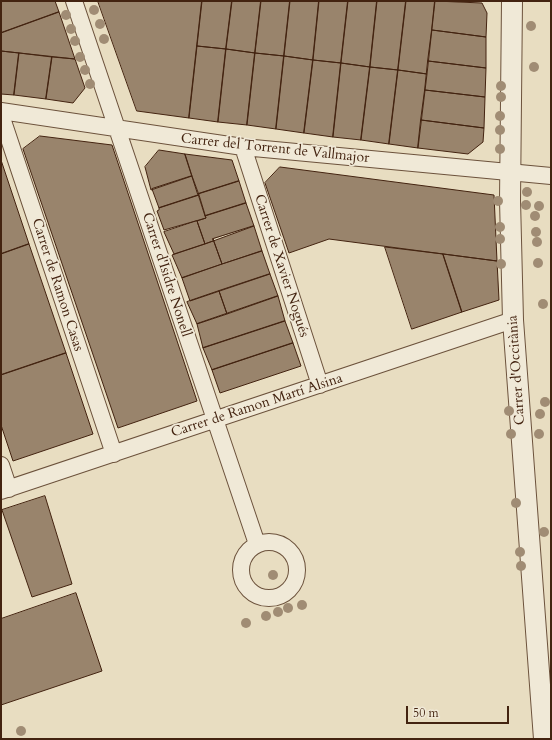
<!DOCTYPE html>
<meta charset="utf-8">
<style>
body{margin:0}
#map{position:relative;width:552px;height:740px;overflow:hidden;background:#e8ddc1;font-family:Cardo,serif}
canvas{display:block}
.frame{position:absolute;inset:0;border:2px solid #432310;pointer-events:none}
.scale{position:absolute;left:406px;top:706px;width:103px;height:18px;box-sizing:border-box;border:2px solid #432310;border-top:0;padding-left:5px;font-size:12px;line-height:14px;white-space:nowrap;color:#432310;-webkit-text-stroke:3px #f0e9d7;paint-order:stroke}
</style>
<div id="map">
<canvas width="552" height="740"></canvas>
<div class="frame"></div>
<div class="scale">50 m</div>
</div>
<script>
const ctx = document.querySelector('canvas').getContext('2d');
ctx.lineJoin = 'round';
function fill(path, color) {
  ctx.fillStyle = color;
  ctx.fill(path, 'evenodd');
}
function stroke(path, color, width, dash) {
  ctx.strokeStyle = color;
  ctx.lineWidth = width;
  ctx.lineCap = dash ? 'butt' : 'round';
  ctx.setLineDash(dash || []);
  ctx.stroke(path);
}
function write(font, color, halo, rows, align = 'center') {
  ctx.font = font + ' Cardo,serif';
  ctx.lineWidth = 3.5;
  ctx.setLineDash([]);
  ctx.textBaseline = 'middle';
  ctx.strokeStyle = halo;
  ctx.fillStyle = color;
  for (const [text, x, y, turn = 0] of rows) {
    ctx.save();
    ctx.translate(x, y);
    ctx.rotate((+turn || 0) * Math.PI / 180);
    ctx.textAlign = isNaN(turn) ? turn : align;
    if (halo) ctx.strokeText(text, 0, 0);
    ctx.fillText(text, 0, 0);
    ctx.restore();
  }
}
const building = new Path2D(`
 M1,1H55L59,12L1,33Z
 M98,1H202L189,118L137,111Z
 M202,1H232L226,49L197,46Z
 M232,1H261L255,53L226,49Z
 M261,1H290L284,56L255,53Z
 M290,1H319L313,60L284,56Z
 M319,1H348L341,63L313,60Z
 M348,1H377L370,67L341,63Z
 M377,1H406L398,70L370,67Z
 M406,1H435L427,74L398,70Z
 M435,1L482,3L487,13L486,37L432,30Z
 M59,12L75,59L1,51V33Z
 M432,30L486,37V68L428,61Z
 M197,46L226,49L218,122L189,118Z
 M226,49L255,53L247,125L218,122Z
 M1,51L19,53L14,95L1,94Z
 M19,53L52,57L46,99L14,95Z
 M255,53L284,56L276,129L247,125Z
 M284,56L313,60L304,133L276,129Z
 M52,57L75,59L85,88L73,103L46,99Z
 M313,60L341,63L333,137L304,133Z
 M428,61L486,68L485,97L425,90Z
 M341,63L370,67L361,140L333,137Z
 M370,67L398,70L389,144L361,140Z
 M398,70L427,74L418,148L389,144Z
 M425,90L485,97L484,128L421,120Z
 M421,120L484,128L483,142L468,154L418,148Z
 M40,136L112,145L197,401L118,428L23,149Z
 M159,150L185,154L192,176L151,190L145,167Z
 M185,154L232,160L239,181L198,194Z
 M1,160L29,244L1,254Z
 M280,167L494,195L497,261L329,239L289,253L265,183Z
 M192,176L199,195L159,208L152,189Z
 M239,181L246,203L205,216L198,194Z
 M199,195L206,218L164,230L157,211L159,210V208Z
 M246,203L254,226L205,244L197,221L206,218L205,216Z
 M197,221L205,244L174,254L164,232Z
 M254,226L262,251L222,264L213,239Z
 M213,239L222,264L182,278L172,255L213,241Z
 M29,244L66,353L1,375V254Z
 M385,247L443,254L462,312L412,329Z
 M262,251L270,274L190,301L182,278Z
 M443,254L497,261L499,300L462,312Z
 M270,274L278,296L227,314L219,291Z
 M219,291L227,314L197,324L187,302Z
 M278,296L285,321L203,348L197,324Z
 M285,321L293,343L212,370L203,348Z
 M293,343L301,366L220,393L212,370Z
 M66,353L93,434L13,461L1,425V375Z
 M45,496L72,584L32,597L2,510Z
 M76,593L102,671L1,705V619Z`);
fill(building, '#99846c');
stroke(building, '#432310', 1);
const minor = new Path2D(`
 M74,1L257,544
 M1,111L243,147L551,176
 M1,115L114,454
 M243,147L320,385
 M1,465L9,489
 M1,491L513,320
 M241 570a28 28 0 1 1 56 0a28 28 0 1 1-56 0Z`);
const tertiary = new Path2D(`
 M512,1L510,200L513,320L544,739`);
stroke(minor, '#6c523c', 18);
stroke(tertiary, '#6c523c', 22);
stroke(minor, '#f0e9d7', 16);
stroke(tertiary, '#f0e9d7', 20);
ctx.fillStyle = '#a08c74';
for (const [x, y] of [
 [94,10],
 [66,15],
 [100,24],
 [531,26],
 [71,29],
 [104,39],
 [75,41],
 [80,57],
 [534,67],
 [85,70],
 [90,84],
 [501,86],
 [501,97],
 [500,116],
 [500,130],
 [500,149],
 [527,192],
 [498,201],
 [526,205],
 [539,206],
 [535,216],
 [500,227],
 [536,232],
 [500,239],
 [537,242],
 [538,263],
 [501,264],
 [543,304],
 [545,402],
 [509,411],
 [540,414],
 [511,434],
 [539,434],
 [516,503],
 [544,532],
 [520,552],
 [521,566],
 [273,575],
 [302,605],
 [288,608],
 [278,612],
 [266,616],
 [246,623],
 [21,731]
]) {
  ctx.beginPath();
  ctx.arc(x, y, 5, 0, 2 * Math.PI);
  ctx.fill();
}
write('14px', '#432310', '#f0e9d7', [
 ["Carrer del Torrent de Vallmajor",275,149,6],
 ["Carrer de Xavier Nogués",281,266,72],
 ["Carrer d'Isidre Nonell",166,275,72],
 ["Carrer de Ramon Casas",57,285,72],
 ["Carrer d'Occitània",517,370,-94],
 ["Carrer de Ramon Martí Alsina",257,406,-18]
]);
</script>
